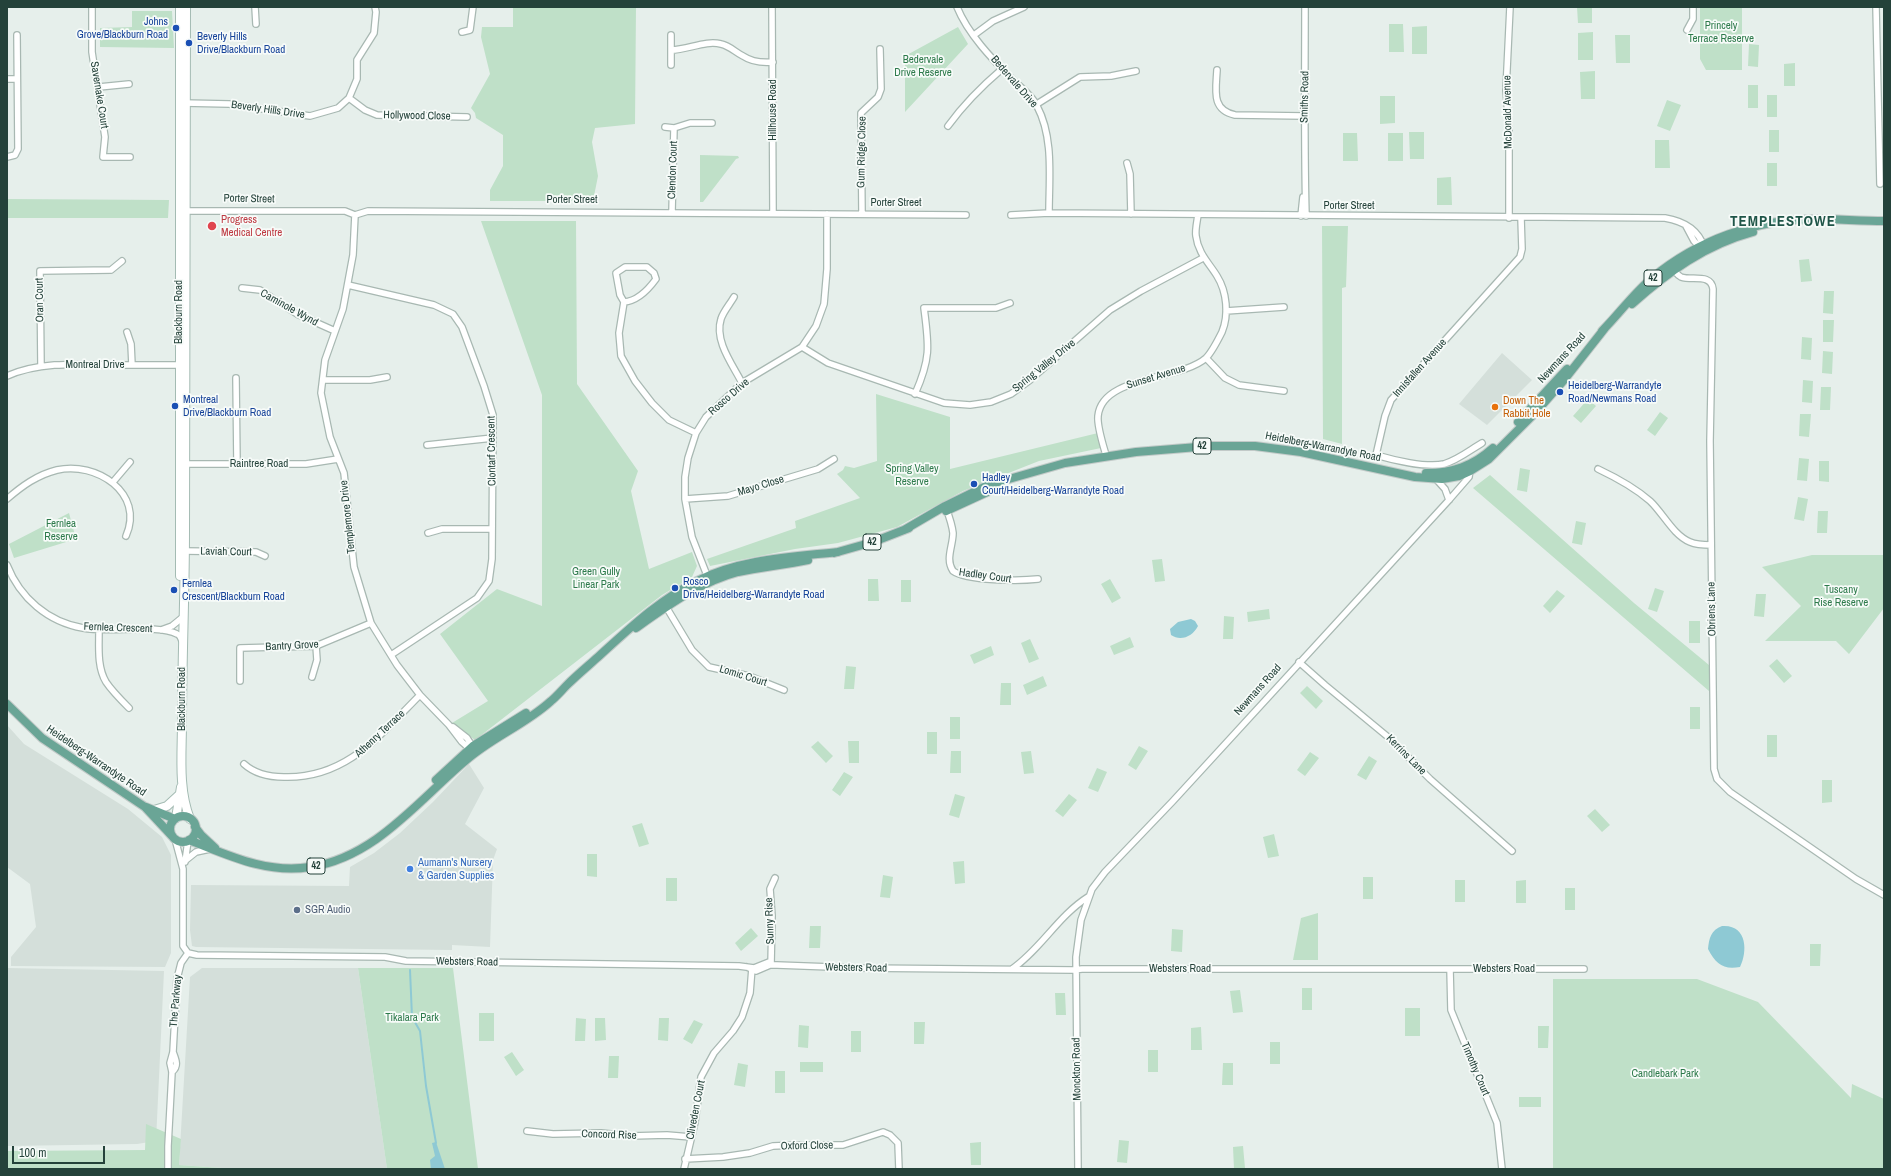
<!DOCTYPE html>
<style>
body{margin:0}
#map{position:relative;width:1891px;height:1176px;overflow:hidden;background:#e6efeb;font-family:"Archivo Narrow",sans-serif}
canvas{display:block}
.frame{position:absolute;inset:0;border:8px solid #24423a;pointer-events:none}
.scale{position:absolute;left:12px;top:1146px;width:93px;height:18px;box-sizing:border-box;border:2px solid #24423a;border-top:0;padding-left:5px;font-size:12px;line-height:14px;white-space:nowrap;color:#24423a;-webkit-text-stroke:3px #f7fbf9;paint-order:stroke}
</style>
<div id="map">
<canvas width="1891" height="1176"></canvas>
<div class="frame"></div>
<div class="scale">100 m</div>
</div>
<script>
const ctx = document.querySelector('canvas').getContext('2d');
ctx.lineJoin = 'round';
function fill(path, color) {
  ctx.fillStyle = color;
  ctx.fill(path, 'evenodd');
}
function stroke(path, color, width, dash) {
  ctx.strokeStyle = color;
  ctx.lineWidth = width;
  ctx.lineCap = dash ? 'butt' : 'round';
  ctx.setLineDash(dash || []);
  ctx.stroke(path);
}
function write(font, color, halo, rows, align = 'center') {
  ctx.font = font + ' "Archivo Narrow",sans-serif';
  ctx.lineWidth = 3.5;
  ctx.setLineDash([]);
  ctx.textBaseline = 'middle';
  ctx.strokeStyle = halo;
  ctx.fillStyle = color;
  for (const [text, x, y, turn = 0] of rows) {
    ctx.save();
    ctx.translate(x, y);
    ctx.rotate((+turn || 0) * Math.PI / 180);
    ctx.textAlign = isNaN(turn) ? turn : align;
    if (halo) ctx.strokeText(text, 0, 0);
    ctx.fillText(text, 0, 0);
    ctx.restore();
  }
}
fill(new Path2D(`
 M1502,353L1532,380L1487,425L1459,404Z
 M7,725L24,744L128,809L162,837L171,855V953L165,967L11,966V957L36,927L30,884L7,867Z
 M469,764L484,788L465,824L497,849L493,860L490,947L452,945V950L196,947L192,946L190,930L191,885L349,886L350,867L374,853L400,833L433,802Z
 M7,968L164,971L156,1141L137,1144L8,1146Z
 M202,968H358L387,1169H236L179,1165L190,977Z`), '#d4dfda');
fill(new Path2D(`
 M513,7H636L635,124L595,128L592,142L598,176L593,201H490V190L503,166V135L476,118L475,113L471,108L490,74L481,37L482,27H513Z
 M1577,7H1592V23H1578Z
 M1700,7H1742V70H1706L1700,59Z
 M132,11H172L174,48L100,47V28L132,27Z
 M1389,24H1403L1404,52H1389Z
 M1427,26V54H1412V27Z
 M958,27L968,44L905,112V56Z
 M1593,32V60H1578V33Z
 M1615,35H1630V63H1616Z
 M1749,44L1759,45L1758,67L1748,66Z
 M1795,63V86H1784V64Z
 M1595,71V99H1581L1580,72Z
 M1748,85H1758V108H1748Z
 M1767,95H1777V117H1767Z
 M1380,96H1395V123L1380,124Z
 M1667,100L1681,105L1670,131L1657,126Z
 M1769,130H1779V152H1769Z
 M1409,132H1424V159H1410Z
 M1343,133H1357L1358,161H1343Z
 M1388,133H1403V161H1388Z
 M1655,140H1669L1670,168H1655Z
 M700,155L738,156L739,158L736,159L703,202H700Z
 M1767,163H1777V186H1767Z
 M1451,177L1452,205H1437V178Z
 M7,199L169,200L168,218H7Z
 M481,221H576L577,384L638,471L631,491L649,569L692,552L697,566L692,577L662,595L475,740L452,723L488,701L440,634L497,589L542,606V395Z
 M1322,226H1348L1346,287L1342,288V444L1323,439Z
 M1809,259L1812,281L1801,282L1799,260Z
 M1824,291H1834L1833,314L1823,313Z
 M1823,320H1834L1833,342H1823Z
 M1802,337L1812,338L1811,360L1801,359Z
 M1823,351L1833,352L1832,374L1822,373Z
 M1803,380L1813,381L1812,403L1802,402Z
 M1821,387H1831L1830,410H1820Z
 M876,394L950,417V469L1098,433L1101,448L1039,461L963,491L897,527L838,543L795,549L710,566L707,559L796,528L795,521L860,498L837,474L843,470L845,466L854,468L877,461Z
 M1588,399L1596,406L1581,423L1573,416Z
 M1660,412L1668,418L1655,436L1647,430Z
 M1800,414H1811L1809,437L1799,436Z
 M1799,458L1809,459L1807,481L1797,480Z
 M1819,461H1829V482L1819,481Z
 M1520,468L1530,470L1527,492L1517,490Z
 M1490,475L1634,603L1709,665V691L1473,488Z
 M1798,497L1808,499L1804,521L1794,519Z
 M1818,511H1828L1827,533H1817Z
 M69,513L76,539L14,558L9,544Z
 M1576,521L1586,523L1582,545L1572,543Z
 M1812,555H1883L1884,608L1849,654L1836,641H1765L1801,606L1762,567Z
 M1162,559L1165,581L1155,582L1152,560Z
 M868,579H878L879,601H868Z
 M1110,579L1121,598L1112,603L1101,584Z
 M901,580H911V602H901Z
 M1655,588L1664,591L1657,612L1648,609Z
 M1557,590L1565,596L1550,613L1543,606Z
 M1756,594H1766L1764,617L1754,616Z
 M1269,609L1270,619L1248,622L1247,612Z
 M1224,616L1234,617L1233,639H1223Z
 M1689,621H1700V643H1689Z
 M1130,637L1134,647L1114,655L1110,646Z
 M1030,639L1039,659L1029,663L1021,643Z
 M991,646L994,655L974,664L970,655Z
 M1777,659L1792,676L1784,683L1769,666Z
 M846,666L856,667L854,689H844Z
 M1043,676L1047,686L1027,695L1023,685Z
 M1001,683H1011V705H1000Z
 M1307,686L1323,701L1316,709L1300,693Z
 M1690,707H1700V729H1690Z
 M950,717H960V739H950Z
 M927,732H937V754H927Z
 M1767,735H1777V757H1767Z
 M818,741L833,756L826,763L811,747Z
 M848,741H859V763H849Z
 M1139,746L1148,751L1136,770L1128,765Z
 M951,751H961V773H950Z
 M1031,751L1034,773L1024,774L1021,752Z
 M1310,752L1319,758L1305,776L1297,770Z
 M1369,756L1377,761L1366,780L1357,775Z
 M1097,768L1107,772L1098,792L1088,788Z
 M844,772L853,777L840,796L832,790Z
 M1822,780H1832V802L1822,803Z
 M955,794L965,797L959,818L949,815Z
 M1069,794L1077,800L1063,817L1055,811Z
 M1595,809L1610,825L1602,832L1587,816Z
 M642,823L649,844L639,847L632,826Z
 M1274,834L1279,856L1268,858L1263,837Z
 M587,854H597V877L587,876Z
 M964,861L965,883L955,884L953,862Z
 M883,875L893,877L890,898L880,897Z
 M1363,877H1373V899H1363Z
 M666,878H677V901H666Z
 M1455,880H1465V902H1455Z
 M1526,880V903H1516V881Z
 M1565,888H1575V910H1565Z
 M1318,913V960H1293L1301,918Z
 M810,926H821L820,948H809Z
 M751,928L758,936L741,951L735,943Z
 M1172,929L1183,930L1182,952L1171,951Z
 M1810,944H1821L1820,966H1810Z
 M358,968H453L478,1169H387Z
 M1553,979H1697L1758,1002L1851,1098L1852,1084L1884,1099V1169H1553Z
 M1302,988H1312V1010H1302Z
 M1240,990L1243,1012L1233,1013L1230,991Z
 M1055,993H1065L1066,1015H1056Z
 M1405,1008H1420V1036H1405Z
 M479,1013H494V1041H479Z
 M576,1018L586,1019L585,1041H575Z
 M595,1018H605L606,1040L595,1041Z
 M659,1018H669L668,1041L658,1040Z
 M694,1020L703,1024L692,1044L683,1039Z
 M914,1022H925L924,1044H914Z
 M799,1025L809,1026L808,1048L798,1047Z
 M1538,1026H1549L1548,1048H1538Z
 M1201,1027L1202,1050H1191V1028Z
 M851,1031H861V1052H851Z
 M1270,1042H1280V1064H1270Z
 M1148,1050H1158V1072H1148Z
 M512,1052L524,1070L516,1076L504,1057Z
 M609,1056H619L618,1078H608Z
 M800,1062H823V1072H800Z
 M738,1063L748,1065L745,1087L734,1085Z
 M1223,1063H1233V1085H1222Z
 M775,1071H785V1093H775Z
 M1519,1097H1541V1107H1519Z
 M146,1124L181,1139L179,1165L236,1169H7V1151L145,1150Z
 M1119,1140L1129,1141L1127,1163L1117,1162Z
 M981,1142V1165H971L970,1143Z
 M1243,1146L1245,1168L1234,1169L1233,1147Z`), '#bfe0c8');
fill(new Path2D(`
 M1191,619L1195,621L1198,626C1193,636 1181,642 1171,635L1170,629L1178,622Z
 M1722,926C1747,924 1748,951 1740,967C1723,970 1716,964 1708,949C1709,938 1711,930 1722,926Z
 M436,1142L445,1169H431L430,1160L435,1156L432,1143Z`), '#8ec9d4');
stroke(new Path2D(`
 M410,970L412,1017L420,1031L426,1086L436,1143`), '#8ec9d4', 2);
const minor = new Path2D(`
 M92,7V52L105,137L103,157H130
 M255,7L256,24
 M772,7L773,212
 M957,7C968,34 992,59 1012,79C1020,87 1033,96 1037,106C1054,138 1049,178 1049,213
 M1305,7C1305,77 1304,147 1306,216
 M1876,7L1880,184
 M1687,30L1693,19V7
 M462,32L470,30L473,7
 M671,35V65
 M974,35L993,21L1024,7
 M671,50C688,50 705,40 721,44C730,46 735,52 743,56C752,62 762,63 773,62
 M1217,70C1216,90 1211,110 1235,115L1304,116
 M7,79H17
 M99,87L129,84
 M349,98L365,110L377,115L467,117
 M183,103L229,104L310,116L338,108L349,98L357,79V60L374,33L376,12L375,7
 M1037,104L1080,77L1111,76L1136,71
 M948,126C964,104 982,86 1002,69
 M665,127L674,128L690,123H712
 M7,157L15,155L18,149L17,35
 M1127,163L1130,174L1131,214
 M182,211H345L355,215L368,211L966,215
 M672,212L674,128
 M862,214L861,113L878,97L881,89L880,49
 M355,215L353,255L343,309L325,360L321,393L330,437L344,473L354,567L371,623L397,665L420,695L449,725L462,742L471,750
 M1011,215L1049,213L1665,218C1683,221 1698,229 1704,247
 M1301,216L1303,197
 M1509,218V129L1506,90L1510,7
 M1686,226L1694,241L1701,248
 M1672,268C1675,271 1677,275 1681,277C1692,281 1711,273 1713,289L1710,441L1714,769L1717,779L1730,792L1856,879L1884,895
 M348,285L434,305L453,314L462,327L484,386L493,415L492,559L489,581L477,598L391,655
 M242,288L260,290L297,314L335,331
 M734,297C730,304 723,312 721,319C714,341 733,365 742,383
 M624,302C638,301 648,290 656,279L654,273L647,267H625L616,273L620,295L624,302L619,333L621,356L635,381L652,403L669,420L696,433
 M1226,311L1284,307
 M127,332L131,344L132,365
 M802,347L828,363L944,403L970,405L991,402L1011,394L1030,380L1110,310L1141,291L1203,258
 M1206,358L1225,378L1239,385L1284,391
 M41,366L40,271L111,270L122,261
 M7,376C39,362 75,364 109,365C134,365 158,365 183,365
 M236,378L237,464
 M323,380H370L387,377
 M915,394C931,358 929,346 924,308H996L1010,303
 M1482,443C1470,450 1458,460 1444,464C1426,468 1393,460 1376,455L1385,416L1391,400L1520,257L1522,249L1521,218
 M427,445L493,438
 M1106,455C1103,445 1097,426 1098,416C1102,375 1180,381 1206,358C1212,352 1218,340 1222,332C1229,315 1227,292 1217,276C1209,263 1198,253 1196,236C1195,230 1197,222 1198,215
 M183,464H306L338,459
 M1598,469C1617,478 1634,487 1650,501C1663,513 1673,535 1690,542C1697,545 1705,545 1711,545
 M1436,479L1445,489L1449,500
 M113,482L130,462
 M7,499C22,486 37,475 57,470C96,461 145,493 126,536
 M685,499L728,496L818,469L834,459
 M946,508C949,516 952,524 953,533C953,546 945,559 953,571C967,581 1020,581 1038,579
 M428,533L442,529H492
 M185,551L256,552L265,556
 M7,565C20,598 48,622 83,628C108,633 158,624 177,634C180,635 181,638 182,641
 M708,578L692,537L685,499V477L688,458L696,433L706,417L742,383L802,347L816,326L824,304L827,269V214
 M665,605L692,650L709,667L749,676L784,690
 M99,630C99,647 97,667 106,682C112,691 121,700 129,708
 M161,630L172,626L183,617
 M1299,662L1325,685L1388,737L1430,779L1512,851
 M312,677L317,660L316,646
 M240,681V648L316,646L371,623
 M453,727L467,738L474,749
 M244,764C255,774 269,777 284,777C346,779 380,735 420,695
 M175,839L183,869V946L188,953
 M186,860L196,852L210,849
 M185,862L188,841
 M188,953L197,955L385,957L406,961L739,966L754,968L769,962
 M771,965L772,916L770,889L775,878
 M747,967L756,971L770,965H777L858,968L1073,970L1082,969H1584
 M1012,969C1041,949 1058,916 1088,897
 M1450,969L1451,1010L1497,1123L1502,1169
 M172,1072C179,1066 176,1060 173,1052
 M527,1131L553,1134L601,1133L631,1136L667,1135L691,1137
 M685,1159L723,1157L750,1153L773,1146L797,1145H843L883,1132L890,1135L898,1143L899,1169
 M168,1169V1146L172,1072L170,1063L173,1052L177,979L181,963L188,953
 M684,1169L695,1122L701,1077L714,1053L733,1031L742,1017L750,993L752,968
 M1078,1169L1076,957L1081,920L1092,889L1105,872L1173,801L1449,500L1469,477L1470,469`);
const secondary = new Path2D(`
 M186,7L185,530C185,594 182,658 182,722C182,753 178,789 190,819
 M180,576V7
 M154,810L167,806L179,795
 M176,818L181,787`);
const primary = new Path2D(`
 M1632,304C1668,272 1705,245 1753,232
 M1602,331C1619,314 1633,294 1652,278C1698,240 1754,220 1814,219C1837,219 1861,221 1884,221
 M1518,422L1567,369
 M1426,473C1453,473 1473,466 1493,448
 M946,511L996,488
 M904,530L945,506L988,485L1065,463L1136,452L1210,446H1255L1301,452L1415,477L1442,479L1459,476L1470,471L1489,459L1535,413L1564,380L1605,328
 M834,553L873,542L909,528
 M636,628C667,606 700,582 738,572C761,567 785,565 808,560
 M7,704L42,738L145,807L172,836
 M436,780L473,746L526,713
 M146,807L175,819
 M170 829a13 13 0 1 1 26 0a13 13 0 1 1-26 0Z
 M195,827L201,835L215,848
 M189,840C228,855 266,874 310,867C374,858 417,802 464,762C490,738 525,725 551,701C557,696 562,690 567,685C577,675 588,666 598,657C630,628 659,600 697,581C740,559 792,557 838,552`);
stroke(minor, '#a8b8b2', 8);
stroke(secondary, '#a4bbb3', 10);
stroke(primary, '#c2cac8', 10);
stroke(minor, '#fff', 5.5);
stroke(secondary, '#fff', 8);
stroke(primary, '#6aa596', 8);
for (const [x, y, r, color] of [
 [176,28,4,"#1a4fb4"],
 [189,43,4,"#1a4fb4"],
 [212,226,5,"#e0444e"],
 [1560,392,4,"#1a4fb4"],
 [175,406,4,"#1a4fb4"],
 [1495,407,4,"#e8710a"],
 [974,484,4,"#1a4fb4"],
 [675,588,4,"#1a4fb4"],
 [174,590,4,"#1a4fb4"],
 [410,869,4,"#3f7fe0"],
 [297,910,4,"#5c6f8a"]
]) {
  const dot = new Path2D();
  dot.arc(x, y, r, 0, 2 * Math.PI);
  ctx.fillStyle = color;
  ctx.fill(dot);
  stroke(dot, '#f7fbf9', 1.5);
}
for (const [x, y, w] of [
 [1653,278,18],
 [1202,446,18],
 [872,542,18],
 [316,866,18]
]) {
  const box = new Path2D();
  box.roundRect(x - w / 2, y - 8, w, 16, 3);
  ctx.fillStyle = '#f7fbf9';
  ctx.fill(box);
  stroke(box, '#24423a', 1);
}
write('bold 10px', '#24423a', null, [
 ["42",1653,278],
 ["42",1202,446],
 ["42",872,542],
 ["42",316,866]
]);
write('11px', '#164399', '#f7fbf9', [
 ["Johns",168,22,"right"],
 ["Grove/Blackburn Road",168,35,"right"],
 ["Beverly Hills",197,37],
 ["Drive/Blackburn Road",197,50],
 ["Heidelberg-Warrandyte",1568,386],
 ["Road/Newmans Road",1568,399],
 ["Montreal",183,400],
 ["Drive/Blackburn Road",183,413],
 ["Hadley",982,478],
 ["Court/Heidelberg-Warrandyte Road",982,491],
 ["Rosco",683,582],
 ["Drive/Heidelberg-Warrandyte Road",683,595],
 ["Fernlea",182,584],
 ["Crescent/Blackburn Road",182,597]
], 'left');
write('11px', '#2d7a4b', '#f7fbf9', [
 ["Princely",1721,26],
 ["Terrace Reserve",1721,39],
 ["Bedervale",923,60],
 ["Drive Reserve",923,73],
 ["Spring Valley",912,469],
 ["Reserve",912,482],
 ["Fernlea",61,524],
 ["Reserve",61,537],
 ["Green Gully",596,572],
 ["Linear Park",596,585],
 ["Tuscany",1841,590],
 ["Rise Reserve",1841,603],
 ["Tikalara Park",412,1018],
 ["Candlebark Park",1665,1074]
]);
write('11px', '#24423a', '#f7fbf9', [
 ["Bedervale Drive",1014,82,49],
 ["Savernake Court",99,95,81],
 ["Smiths Road",1305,97,-89],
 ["Beverly Hills Drive",268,110,8],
 ["Hillhouse Road",773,110,-90],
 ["McDonald Avenue",1508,112,-91],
 ["Hollywood Close",417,116,1],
 ["Gum Ridge Close",862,152,-89],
 ["Clendon Court",673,170,-88],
 ["Porter Street",249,199,1],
 ["Porter Street",572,200],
 ["Porter Street",896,203],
 ["Porter Street",1349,206],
 ["Oran Court",40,300,-91],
 ["Caminole Wynd",289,308,29],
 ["Blackburn Road",179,312,-90],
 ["Newmans Road",1562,358,-47],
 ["Montreal Drive",95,365],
 ["Spring Valley Drive",1044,366,-39],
 ["Innisfallen Avenue",1420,368,-48],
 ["Sunset Avenue",1156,377,-17],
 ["Rosco Drive",729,397,-41],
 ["Heidelberg-Warrandyte Road",1323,447,11],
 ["Clontarf Crescent",492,451,-91],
 ["Raintree Road",259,464],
 ["Mayo Close",761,486,-17],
 ["Templemore Drive",348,517,-96],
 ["Laviah Court",226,552,1],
 ["Hadley Court",985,576,8],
 ["Obriens Lane",1712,609,-91],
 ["Fernlea Crescent",118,628,2],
 ["Bantry Grove",292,646,-3],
 ["Lomic Court",743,676,17],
 ["Newmans Road",1258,690,-48],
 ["Blackburn Road",182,699,-90],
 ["Athenry Terrace",380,734,-43],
 ["Kerrins Lane",1406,755,45],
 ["Heidelberg-Warrandyte Road",96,761,34],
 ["Sunny Rise",770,921,-92],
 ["Websters Road",467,962,1],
 ["Websters Road",856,968,1],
 ["Websters Road",1180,969],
 ["Websters Road",1504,969],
 ["The Parkway",176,1001,-85],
 ["Monckton Road",1077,1069,-91],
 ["Timothy Court",1475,1069,67],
 ["Cliveden Court",696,1110,-79],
 ["Concord Rise",609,1135,2],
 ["Oxford Close",807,1146,-1]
]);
write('11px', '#be3a42', '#f7fbf9', [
 ["Progress",221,220],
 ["Medical Centre",221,233]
], 'left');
write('11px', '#c56008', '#f7fbf9', [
 ["Down The",1503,401],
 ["Rabbit Hole",1503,414]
], 'left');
write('11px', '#366cbe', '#f7fbf9', [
 ["Aumann's Nursery",418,863],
 ["& Garden Supplies",418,876]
], 'left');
write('11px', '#4e5e75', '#f7fbf9', [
 ["SGR Audio",305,910]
], 'left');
ctx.letterSpacing = '1px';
write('bold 15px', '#1f5548', '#f7fbf9', [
 ["TEMPLESTOWE",1783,222]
]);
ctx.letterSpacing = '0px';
</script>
